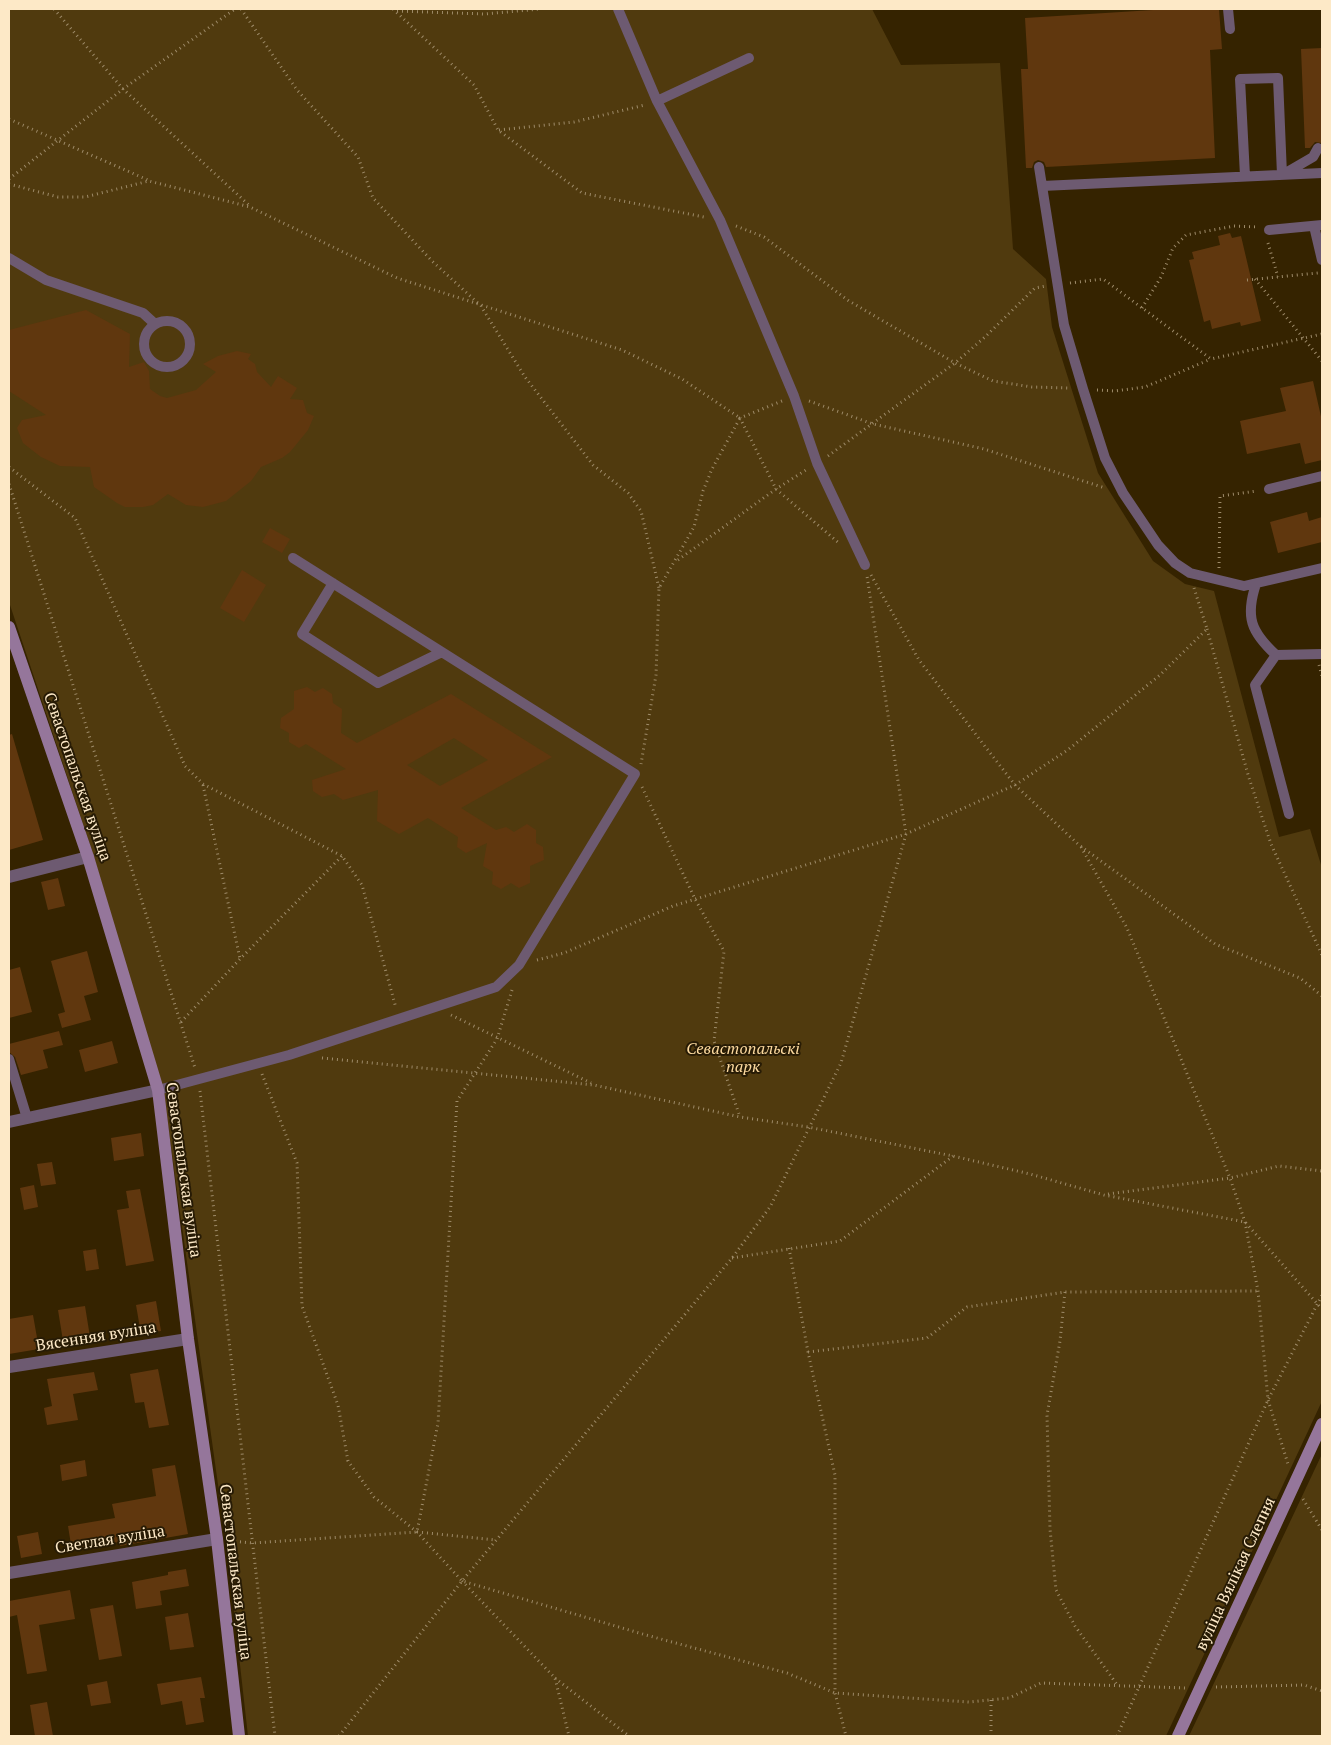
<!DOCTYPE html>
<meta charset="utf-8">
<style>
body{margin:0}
#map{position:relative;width:1331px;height:1745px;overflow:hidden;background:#352300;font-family:"PT Serif",serif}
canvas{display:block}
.frame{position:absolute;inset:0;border:10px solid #fde9c7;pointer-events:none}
</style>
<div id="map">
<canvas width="1331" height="1745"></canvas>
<div class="frame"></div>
</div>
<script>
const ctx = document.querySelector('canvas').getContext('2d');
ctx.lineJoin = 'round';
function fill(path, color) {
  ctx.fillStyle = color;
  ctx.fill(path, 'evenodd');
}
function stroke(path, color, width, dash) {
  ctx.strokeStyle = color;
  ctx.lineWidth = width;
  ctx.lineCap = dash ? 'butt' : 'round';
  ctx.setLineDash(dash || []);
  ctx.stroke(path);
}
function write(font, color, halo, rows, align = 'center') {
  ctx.font = font + ' "PT Serif",serif';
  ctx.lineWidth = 4;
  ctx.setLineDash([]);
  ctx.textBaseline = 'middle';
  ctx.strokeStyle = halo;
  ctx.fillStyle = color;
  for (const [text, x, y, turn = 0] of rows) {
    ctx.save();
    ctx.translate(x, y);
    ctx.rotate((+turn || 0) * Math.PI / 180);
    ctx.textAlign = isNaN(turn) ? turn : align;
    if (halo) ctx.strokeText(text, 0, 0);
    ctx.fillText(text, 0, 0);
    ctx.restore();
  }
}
fill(new Path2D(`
 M9,9H872L901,65L1000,63L1013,249L1046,279L1052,327L1098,473L1153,561L1185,584L1214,591L1279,837L1310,829L1322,868V1401L1166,1736H248L227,1549L163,1090L93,854L9,602Z
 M1322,1454V1736H1189Z`), '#503a0e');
fill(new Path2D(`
 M1169,9H1219L1222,49L1210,50L1215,158L1046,167L1044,162L1038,160L1034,162L1032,168H1026L1021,69H1028L1025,18Z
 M1322,48V143L1315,142L1310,148H1305L1301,49Z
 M1230,233L1232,238L1241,236L1261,321L1241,326L1240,322L1212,329L1210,320L1204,322L1189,260L1194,259L1192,252L1220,245L1218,236Z
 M86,310L130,334L129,367L144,362L149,371L150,389L160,396L167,398L196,390L216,372L203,364L218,356L237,351L251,354L248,359L255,364L257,372L271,387L278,376L297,388L290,399L303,400L307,413L314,416L308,430L290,452L282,458L261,467L251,481L226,501L203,507L186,505L168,494L153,505L143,507H125L117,503L94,487L90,467L60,466L41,457L23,443L17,428L22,420L46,415L9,391V330Z
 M1313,381L1322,421V460L1305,464L1300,443L1247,454L1240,421L1286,411L1280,388Z
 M1307,512L1309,521L1322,517V542L1278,553L1270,522Z
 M270,528L290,539L282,553L262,542Z
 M242,570L266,585L244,622L220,608Z
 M307,687L315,692L323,688L332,694L333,703L342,709L341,733L357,743L451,694L552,757L461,808L496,830L506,827L514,832L527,824L536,830V843L543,847L544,860L530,866V883L519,888L511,883L501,889L492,884L493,872L483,866L487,843L466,853L457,847L458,837L428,818L399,834L377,821L378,790L343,800L334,794L322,797L313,791L312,780L346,769L306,744L299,748L289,742V733L280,728L281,718L294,709V691ZM454,738L488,760L440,786L407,765Z
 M12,734L43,840L9,850V735Z
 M58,878L65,906L48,910L41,882Z
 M87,951L98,992L84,996L91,1020L62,1028L58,1014L65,1012L51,961Z
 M20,967L32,1012L9,1018V970Z
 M59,1031L63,1045L43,1050L48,1068L21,1075L15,1057L9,1052V1044Z
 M112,1041L118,1063L85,1072L79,1050Z
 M141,1133L144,1156L114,1161L111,1138Z
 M52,1162L56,1184L41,1186L37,1164Z
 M34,1185L38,1207L24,1210L20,1188Z
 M140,1189L154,1261L126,1266L117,1210L129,1208L126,1191Z
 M96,1249L99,1269L86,1271L83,1251Z
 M156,1301L161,1331L141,1334L136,1305Z
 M85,1306L91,1343L64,1347L58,1310Z
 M33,1315L39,1349L9,1354V1319Z
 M158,1369L169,1425L149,1428L144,1402L135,1403L130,1374Z
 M94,1372L98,1390L73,1394L78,1420L47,1425L44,1408L52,1406L47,1379Z
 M85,1460L87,1476L62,1481L60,1465Z
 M175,1465L188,1534L120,1546L119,1542L72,1551L68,1526L115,1518L112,1504L156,1496L152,1469Z
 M38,1532L42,1554L21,1558L17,1536Z
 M186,1569L189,1586L160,1591L162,1605L136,1609L132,1582L168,1575V1572Z
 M70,1590L75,1619L39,1625L47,1671L27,1674L17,1615L9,1617V1601Z
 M113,1605L122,1656L99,1660L90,1609Z
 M188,1613L194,1647L170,1650L165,1617Z
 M201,1677L205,1698H200L204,1722L186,1725L182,1701L161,1705L157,1684Z
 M107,1681L111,1703L91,1706L87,1685Z
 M47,1702L53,1736H35L30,1705Z`), '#60370e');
stroke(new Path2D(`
 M54,9L123,89L250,206
 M241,9L297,90L358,157L373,198L432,261L481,306L525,377L593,465L628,493L641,511L659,588
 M393,9L474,85L498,130L582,193L704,217
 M397,11L484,14L541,9
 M9,119L148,180
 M499,130L574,122L645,105
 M9,179L123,89L235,9
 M9,184L58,197H85L149,181L250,207L397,278L622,350L682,379L740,418L712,469L703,491L694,527L659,588L656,675L641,764
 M736,226L764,237L849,301L955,363L993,381L1032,387L1070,388
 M1268,243L1278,277
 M1255,279L1322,361
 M1247,280L1318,273
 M1070,283L1103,279L1211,359L1322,334
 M1142,308L1161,277L1173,248L1186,235L1234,226L1258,227
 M1097,390L1115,391L1145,387L1211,359
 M782,401L740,418L776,489L840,544
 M809,401L873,424L984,449L1105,488
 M828,456L955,363L985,337L1035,288L1046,286
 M9,467L75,518L185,766L203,784L342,856L362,885L396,1008
 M9,484L195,1068
 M678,560L776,489L806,470
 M1219,568L1220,496L1257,491
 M871,575L919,660L984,745L1015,785L1079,845L1215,944L1300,978L1322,996
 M1207,629L1249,778L1271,844L1322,955
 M1319,665L1322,676
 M203,785L240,959
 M642,787L695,899L724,951L714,1041L740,1117
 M1081,847L1127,928L1230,1178L1245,1222L1258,1291L1268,1400L1288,1464
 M537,960L564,953L673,906L906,834L1015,785L1069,749L1160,675L1207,629L1194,588
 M451,1015L591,1083
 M181,1022L240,959L342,856
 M322,1058L594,1085L740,1117L808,1127L953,1156L1030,1174L1104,1195L1245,1222L1322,1309
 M262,1074L297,1163L302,1306L338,1405L348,1461L374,1497L417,1532L462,1581L646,1635L787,1673L835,1693L969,1702L1009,1698L1041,1683L1185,1688
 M200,1091L275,1736
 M1108,1194L1230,1178L1279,1166L1322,1171
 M789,1248L808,1352L835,1475V1693L846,1736
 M732,1258L840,1241L953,1156
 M1065,1292L1060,1341L1047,1415L1050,1529L1056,1590L1075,1626L1118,1686
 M808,1352L927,1338L967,1307L1065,1292L1258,1291
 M1303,1499L1322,1530
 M417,1532L496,1540
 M230,1541L253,1543L417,1532L438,1423L457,1101L497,1039L512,990
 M462,1581L555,1678L569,1736
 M555,1678L629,1736
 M1216,1687L1304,1685L1322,1691
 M991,1700V1736
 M339,1736L462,1581L732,1258L770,1207L841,1063L906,834L867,576
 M1117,1736L1268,1400L1322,1295`), '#9e8b69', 3, [1, 4]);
stroke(new Path2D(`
 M618,9L657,101L720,220L794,396L817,463L865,565
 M1228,9L1230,29
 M657,101L749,58
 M1039,167L1064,325L1083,389L1105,458L1123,493L1158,545L1175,563L1190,573L1244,586L1322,568
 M1245,176L1240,79L1278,78L1282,175L1313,157L1318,148
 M1042,186L1322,173
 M1314,226L1322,260
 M1269,230L1322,225
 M9,258L46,280L143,313L155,324
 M144 344a23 23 0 1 1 46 0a23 23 0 1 1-46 0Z
 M1269,489L1322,476
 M333,583L302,634L378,683L442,652
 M1256,584C1245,617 1251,632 1276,655L1322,654
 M1276,655L1255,685L1289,814
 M9,1059L27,1118
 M158,1090L289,1055L496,987L519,965L635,774L293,558`), '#6d5a71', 10);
stroke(new Path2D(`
 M9,877L88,857
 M9,1122L158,1090
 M9,1367L188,1339
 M9,1573L217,1539`), '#6d5a71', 12);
stroke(new Path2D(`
 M9,627L88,857L158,1090L188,1339L217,1539L239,1736
 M1178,1736L1322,1424`), '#95769b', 12);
write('16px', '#fde9c7', '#271b05', [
 ["Севастопальская вуліца",77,777,71],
 ["Севастопальская вуліца",183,1170,82],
 ["Вясенняя вуліца",96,1337,-9],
 ["Светлая вуліца",110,1540,-9],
 ["Севастопальская вуліца",235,1572,83],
 ["вуліца Вялікая Слепня",1236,1574,-65]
]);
write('italic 16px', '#fdda9f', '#271b05', [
 ["Севастопальскі",743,1049],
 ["парк",743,1067]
]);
</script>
